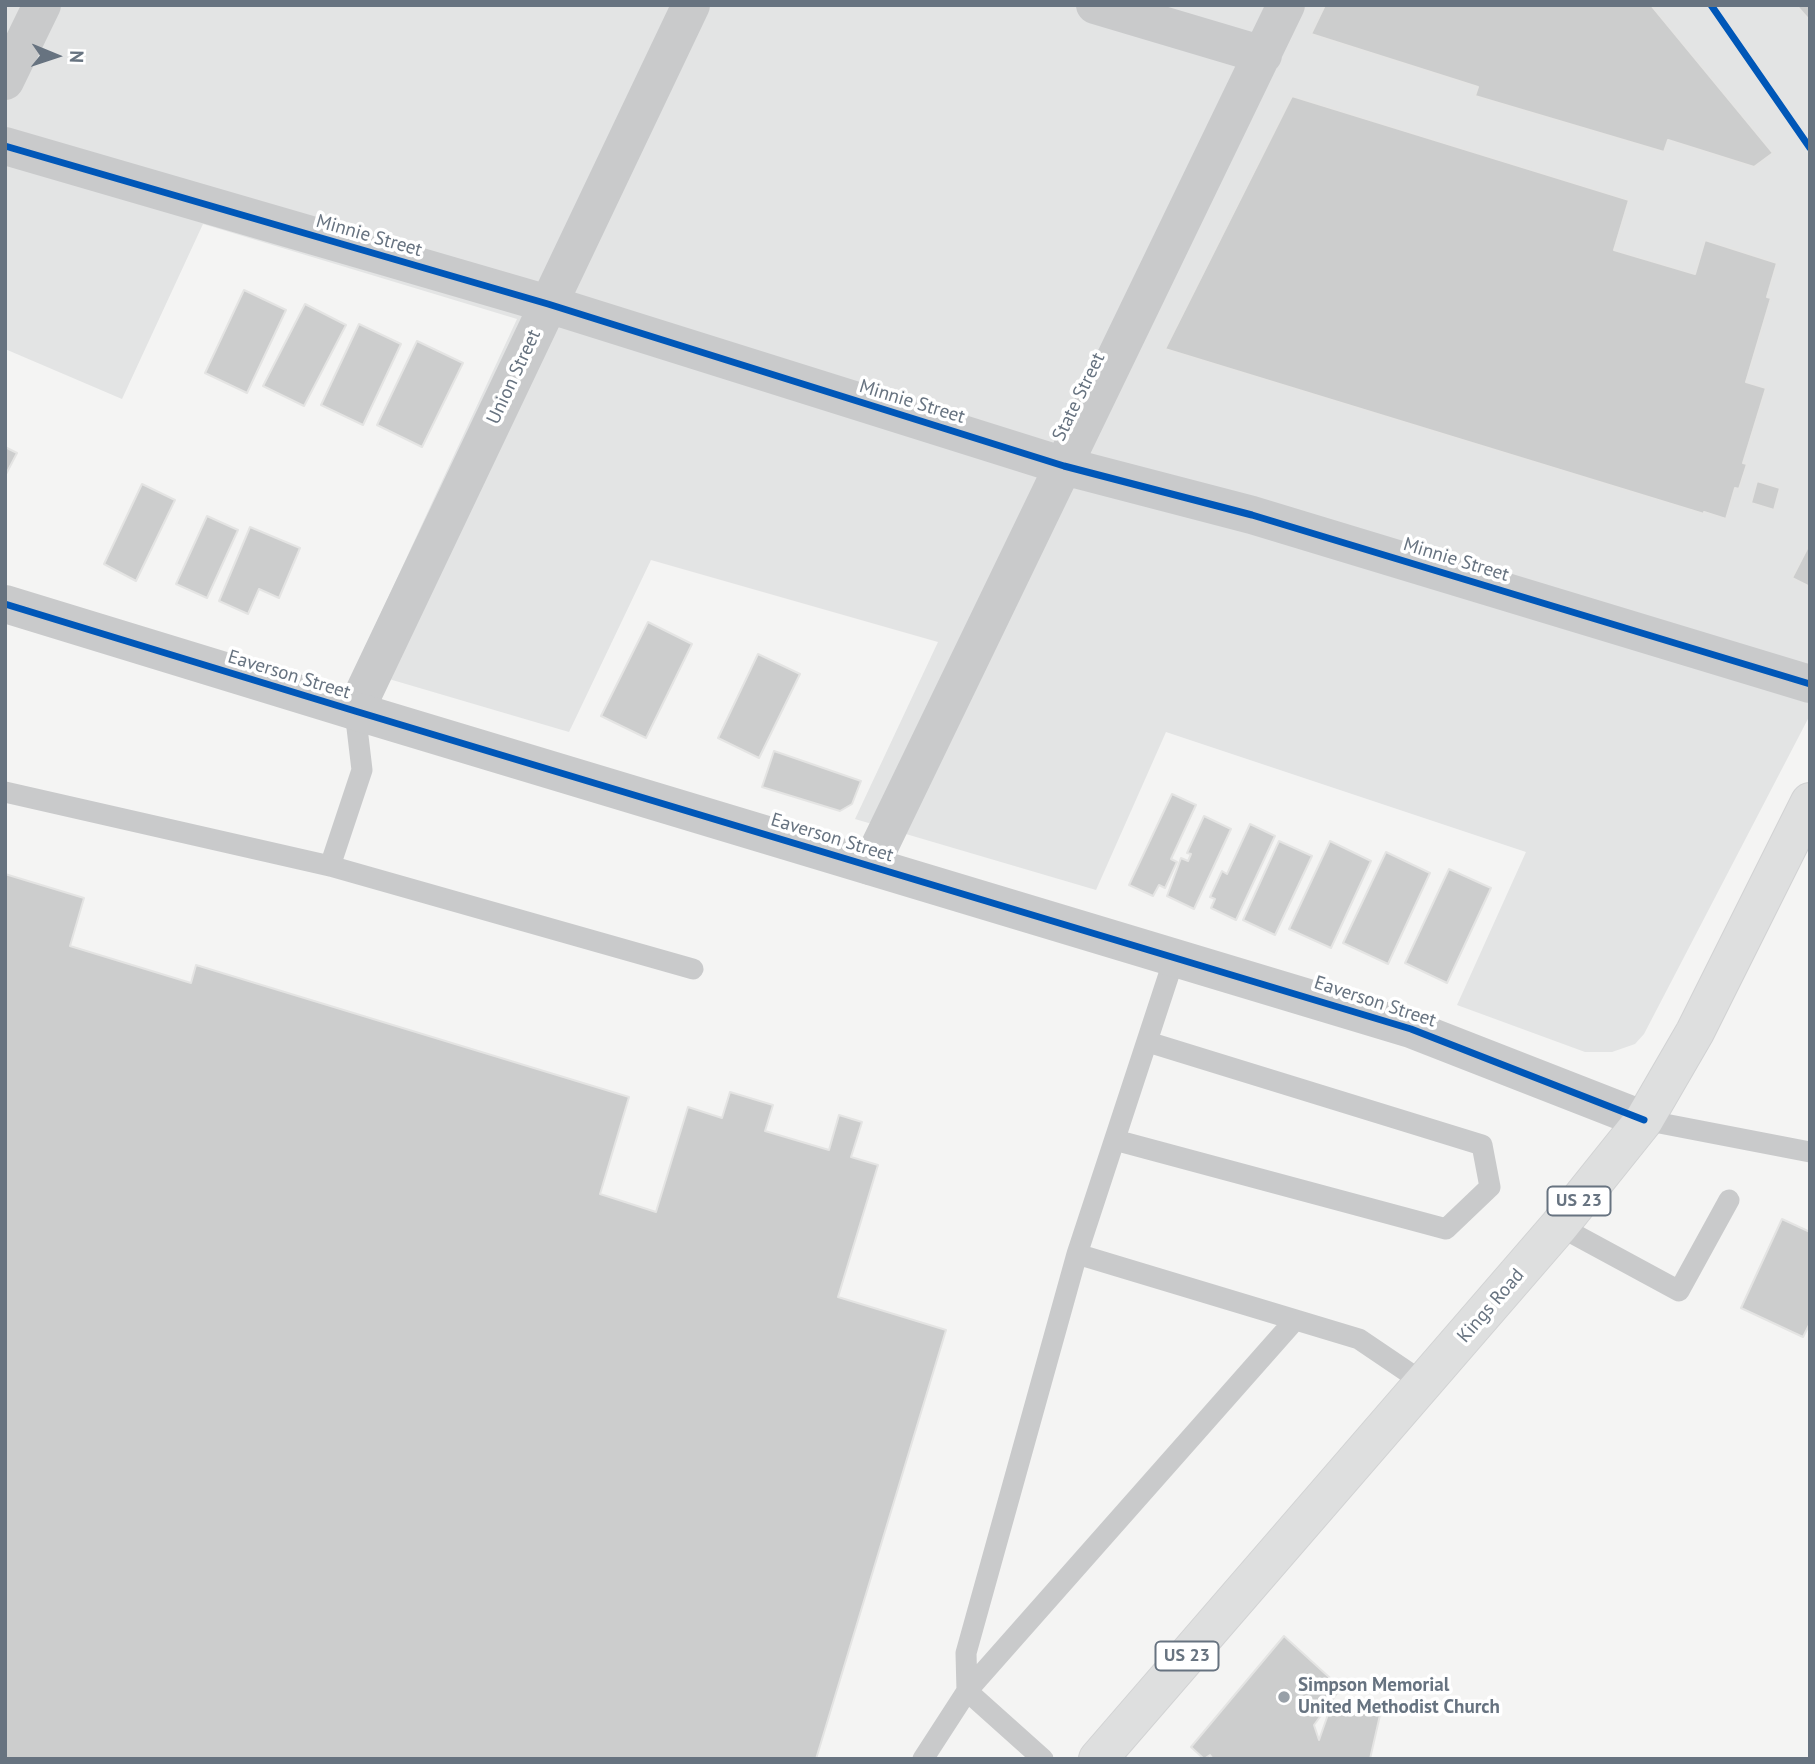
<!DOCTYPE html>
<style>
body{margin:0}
#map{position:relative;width:1815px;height:1764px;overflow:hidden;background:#f4f4f3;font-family:"PT Sans",sans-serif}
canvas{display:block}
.frame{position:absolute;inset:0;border:7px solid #677380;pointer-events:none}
.north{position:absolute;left:21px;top:21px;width:70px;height:70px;-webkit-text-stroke:5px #fff;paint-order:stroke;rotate:92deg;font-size:19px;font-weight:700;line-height:28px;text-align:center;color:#677380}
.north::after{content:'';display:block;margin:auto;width:24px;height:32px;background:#677380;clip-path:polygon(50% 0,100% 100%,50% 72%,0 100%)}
</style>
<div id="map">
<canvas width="1815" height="1764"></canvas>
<div class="frame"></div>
<div class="north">N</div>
</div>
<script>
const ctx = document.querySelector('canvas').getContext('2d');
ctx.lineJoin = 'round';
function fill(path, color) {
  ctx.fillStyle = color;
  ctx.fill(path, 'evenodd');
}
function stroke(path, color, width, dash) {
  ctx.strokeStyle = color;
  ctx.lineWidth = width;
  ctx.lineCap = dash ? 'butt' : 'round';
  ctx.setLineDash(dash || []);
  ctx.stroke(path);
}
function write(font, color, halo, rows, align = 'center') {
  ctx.font = font + ' "PT Sans",sans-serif';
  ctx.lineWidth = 7;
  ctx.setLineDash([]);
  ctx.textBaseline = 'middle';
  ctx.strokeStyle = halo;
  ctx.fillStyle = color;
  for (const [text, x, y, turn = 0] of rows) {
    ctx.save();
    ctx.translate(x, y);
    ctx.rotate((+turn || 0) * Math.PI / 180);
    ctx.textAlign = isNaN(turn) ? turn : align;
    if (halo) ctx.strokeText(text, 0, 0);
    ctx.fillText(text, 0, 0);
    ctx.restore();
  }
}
fill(new Path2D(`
 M5,5H1810V715L1644,1034L1635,1044L1612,1052H1585L1457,1005L1526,852L1166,732L1096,890L855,819L938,642L651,560L569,732L355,669L517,319L203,224L122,399L5,349Z`), '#e3e4e4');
const building = new Path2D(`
 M1325,5H1651L1773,153L1754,167L1668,140L1664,152L1475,96L1478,87L1311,34Z
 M1796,5H1810V21Z
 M1292,96L1629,200L1614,250L1695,274L1705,240L1777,263L1767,297L1771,298L1746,382L1766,388L1743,463L1747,464L1739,489L1735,488L1726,519L1704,512V514L1165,349Z
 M244,290L286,310L247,393L205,373Z
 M305,304L346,325L304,406L263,386Z
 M359,324L401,344L363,425L321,405Z
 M417,341L463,363L422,447L377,425Z
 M5,447L17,453L5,476Z
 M1757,481L1780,488L1774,510L1751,503Z
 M142,484L175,500L136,581L104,564Z
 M207,516L238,530L207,598L176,584Z
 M250,527L300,548L279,598L259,589L248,614L219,601Z
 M1810,543V587L1792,578Z
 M648,622L692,644L646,738L601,716Z
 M758,654L800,674L759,758L718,738Z
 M774,751L861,781L852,804L840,811L762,787Z
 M1172,794L1196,805L1171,859L1177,862L1165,888L1159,885L1153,896L1129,885Z
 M1204,816L1231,829L1194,909L1167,896L1181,858L1188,861L1191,854L1187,853Z
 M1250,824L1275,836L1236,920L1211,908L1215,899L1210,897L1222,871L1227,874Z
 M1279,841L1312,856L1275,935L1243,920Z
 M1330,841L1371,861L1331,948L1289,929Z
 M1386,852L1430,873L1388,964L1343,943Z
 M1449,869L1491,888L1447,983L1405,963Z
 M5,874L84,898L70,946L191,983L196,965L629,1097L600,1194L656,1212L688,1107L722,1118L730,1092L773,1105L765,1131L829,1150L839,1115L862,1122L851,1157L878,1165L838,1297L946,1330L816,1759H5Z
 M1782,1219L1810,1232V1323L1803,1337L1741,1308Z
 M1284,1636L1341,1688L1314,1725L1319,1740L1331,1706L1380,1715L1370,1759H1213L1210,1755L1204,1759L1191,1747Z`);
fill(building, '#cccdcd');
stroke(building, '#e4e4e3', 2);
const primary = new Path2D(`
 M1098,1759L1559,1226L1644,1120L1695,1032L1810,802`);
stroke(primary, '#d1d2d3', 40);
stroke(new Path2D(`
 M5,792L330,866L693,969
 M330,866L362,770L355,711
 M1644,1120L1810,1152
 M1115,1140L1446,1229L1490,1187L1482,1145L1148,1042
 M1559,1226L1679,1291L1729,1200
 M1077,1254L1175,956
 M923,1759L967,1691L1295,1320
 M1043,1759L967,1691L966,1653L1077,1254L1359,1339L1424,1383`), '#c9cacb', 21);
stroke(new Path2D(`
 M1095,5L1263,55
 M5,81L42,5
 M5,146L548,304L1064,466L1252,515L1810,684
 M355,711L691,5
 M870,866L1286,5`), '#c9cacb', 38);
stroke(new Path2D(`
 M5,604L355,711L1411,1029L1644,1120`), '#c9cacb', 38);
stroke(primary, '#dedfdf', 38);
stroke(new Path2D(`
 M1711,5L1810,148
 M5,146L548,304L1064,466L1252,515L1810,684
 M5,604L355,711L1411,1029L1644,1120`), '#0057b8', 7);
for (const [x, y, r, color] of [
 [1284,1697,7,"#98a0a8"]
]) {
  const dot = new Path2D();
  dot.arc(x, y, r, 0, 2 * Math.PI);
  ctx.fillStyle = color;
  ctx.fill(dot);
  stroke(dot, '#fff', 2.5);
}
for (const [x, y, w] of [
 [1579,1201,63],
 [1187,1656,63]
]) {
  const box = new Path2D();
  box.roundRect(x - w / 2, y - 14.5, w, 29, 5);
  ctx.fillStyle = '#fff';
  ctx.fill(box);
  stroke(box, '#677380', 2);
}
write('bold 18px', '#677380', null, [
 ["US 23",1579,1201],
 ["US 23",1187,1656]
]);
write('19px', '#677380', '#fff', [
 ["Minnie Street",369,236,16],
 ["Union Street",514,377,-65],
 ["State Street",1079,397,-64],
 ["Minnie Street",912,402,17],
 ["Minnie Street",1456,560,17],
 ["Eaverson Street",289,675,17],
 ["Eaverson Street",832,838,17],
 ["Eaverson Street",1375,1002,18],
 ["Kings Road",1491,1306,-49]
]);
write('bold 19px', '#677380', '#fff', [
 ["Simpson Memorial",1298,1686],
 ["United Methodist Church",1298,1708]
], 'left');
</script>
